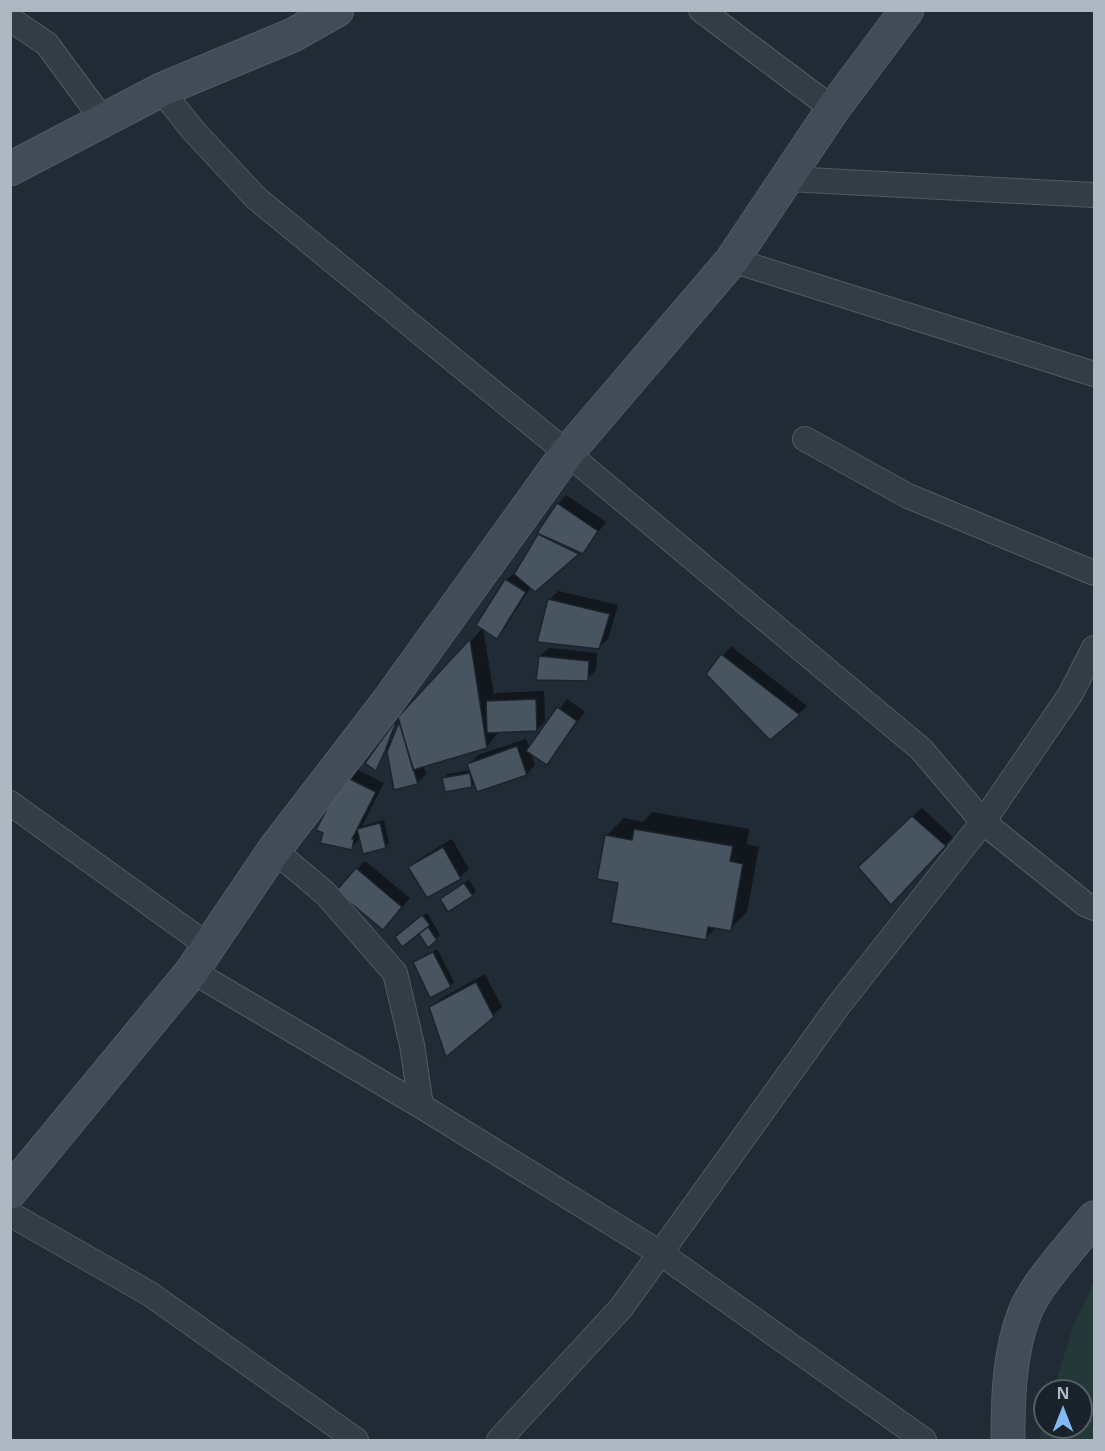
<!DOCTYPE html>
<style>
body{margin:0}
#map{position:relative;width:1105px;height:1451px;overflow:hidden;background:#202b35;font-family:"Noto Sans",sans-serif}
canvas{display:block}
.frame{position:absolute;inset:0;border:12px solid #adb8c3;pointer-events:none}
.north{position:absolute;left:1033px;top:1379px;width:60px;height:60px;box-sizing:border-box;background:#19222a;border:2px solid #545e67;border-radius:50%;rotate:0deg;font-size:16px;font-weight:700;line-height:24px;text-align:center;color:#adb8c3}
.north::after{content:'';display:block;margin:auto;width:21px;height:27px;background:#82b9f3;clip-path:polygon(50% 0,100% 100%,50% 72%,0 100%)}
</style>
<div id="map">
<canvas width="1105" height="1451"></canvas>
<div class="frame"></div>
<div class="north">N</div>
</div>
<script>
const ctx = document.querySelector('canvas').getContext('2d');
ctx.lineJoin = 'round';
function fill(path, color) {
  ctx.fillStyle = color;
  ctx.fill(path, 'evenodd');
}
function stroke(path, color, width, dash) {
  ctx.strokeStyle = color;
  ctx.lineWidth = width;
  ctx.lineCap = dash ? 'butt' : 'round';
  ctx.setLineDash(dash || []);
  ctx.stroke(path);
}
fill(new Path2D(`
 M1094,1281V1440H1039L1045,1419V1427H1081V1391H1053L1073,1327Z`), '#233837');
fill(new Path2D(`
 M566,495L606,522L583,552L580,551L535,590L531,587L505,628L497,637L483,628L494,695L497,693L544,691L545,721L537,730L500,731L487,746L423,765L426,774L417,783L395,788L387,748L376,769L367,762L397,721L390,741L393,742L401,723L400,717L483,628L506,580L516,572L558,504Z
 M558,591L618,605L608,639L599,647L549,600Z
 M731,646L807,706L770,738L708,674Z
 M549,648L597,653L596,670L587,679L540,656Z
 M567,699L585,712L546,763L531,752L535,765L527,774L475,782L472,786L444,778L448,774L471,770L469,764L478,755L526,739L530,749Z
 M354,768L384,783L362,826L384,820L389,843L385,847L361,838L351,848L322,842Z
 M922,808L953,837L899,895L860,867Z
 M652,812L749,829L747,844L759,847L747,912L730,929L717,927L705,938L620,882L606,836L624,818L643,822Z
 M452,839L469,869L460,877L427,896L410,867L419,859Z
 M365,861L410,898L392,919L357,869Z
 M469,880L476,891L472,895H446Z
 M427,913L440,935L428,945L419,932L400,934Z
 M437,949L454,982L450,986L415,963Z
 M485,974L502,1007L447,1055L431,1007L440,999Z`), '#0007');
const building = new Path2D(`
 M557,503L598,531L583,554L537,533Z
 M538,534L579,554L535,592L514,574Z
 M505,579L526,592L497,639L476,625Z
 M548,599L610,614L599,649L537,642Z
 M470,639L487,748L413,770L398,717Z
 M721,654L800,715L770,740L706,674Z
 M539,656L589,661L588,681L536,680Z
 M536,699L537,731L487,733L486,701Z
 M557,707L577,721L547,765L526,751Z
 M398,717L385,751L376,771L365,763Z
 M399,722L418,784L394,790L387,752Z
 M517,746L527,775L477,792L467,764Z
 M470,773L472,787L445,792L442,778Z
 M344,776L376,792L352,839H354L352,850L320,843L323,833L316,830Z
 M912,816L946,846L891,905L858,867Z
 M380,823L386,848L363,854L357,829Z
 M634,829L733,846L730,861L743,864L731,931L708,927L706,940L611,923L618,883L597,879L605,835L632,840Z
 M443,847L461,879L427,898L408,867Z
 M356,868L402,907L383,930L336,891Z
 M464,883L473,896L448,912L440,899Z
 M422,915L430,925L402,947L395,937Z
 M428,927L437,940L428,948L419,934Z
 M433,952L451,987L430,998L413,962Z
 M476,982L494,1017L446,1057L429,1007Z`);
fill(building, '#485561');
stroke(building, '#1b242c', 1.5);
const street = new Path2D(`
 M701,10L833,109
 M10,19L47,44L103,120
 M161,90L192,129L256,198L567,453L921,749L983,822L1085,904L1094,908
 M788,179L1094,195
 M732,260L1094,374
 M805,439L908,496L1094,573
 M10,803L207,945
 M274,850L326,894L395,973L412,1045L421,1106
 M192,971L421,1106L660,1253L924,1440
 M10,1214L150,1294L356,1440
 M499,1440L621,1308L838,1006L983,822L1070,695L1094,648`);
const secondary = new Path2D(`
 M10,169L161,90L293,35L337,10
 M10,1192L192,971L274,850L387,703L567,453L732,260L833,109L907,10
 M1008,1440C1008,1398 1009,1352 1025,1312C1036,1284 1075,1242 1094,1218`);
stroke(street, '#515b64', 26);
stroke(secondary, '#515b64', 35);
stroke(street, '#333d46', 24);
stroke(secondary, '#414c58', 33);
</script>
